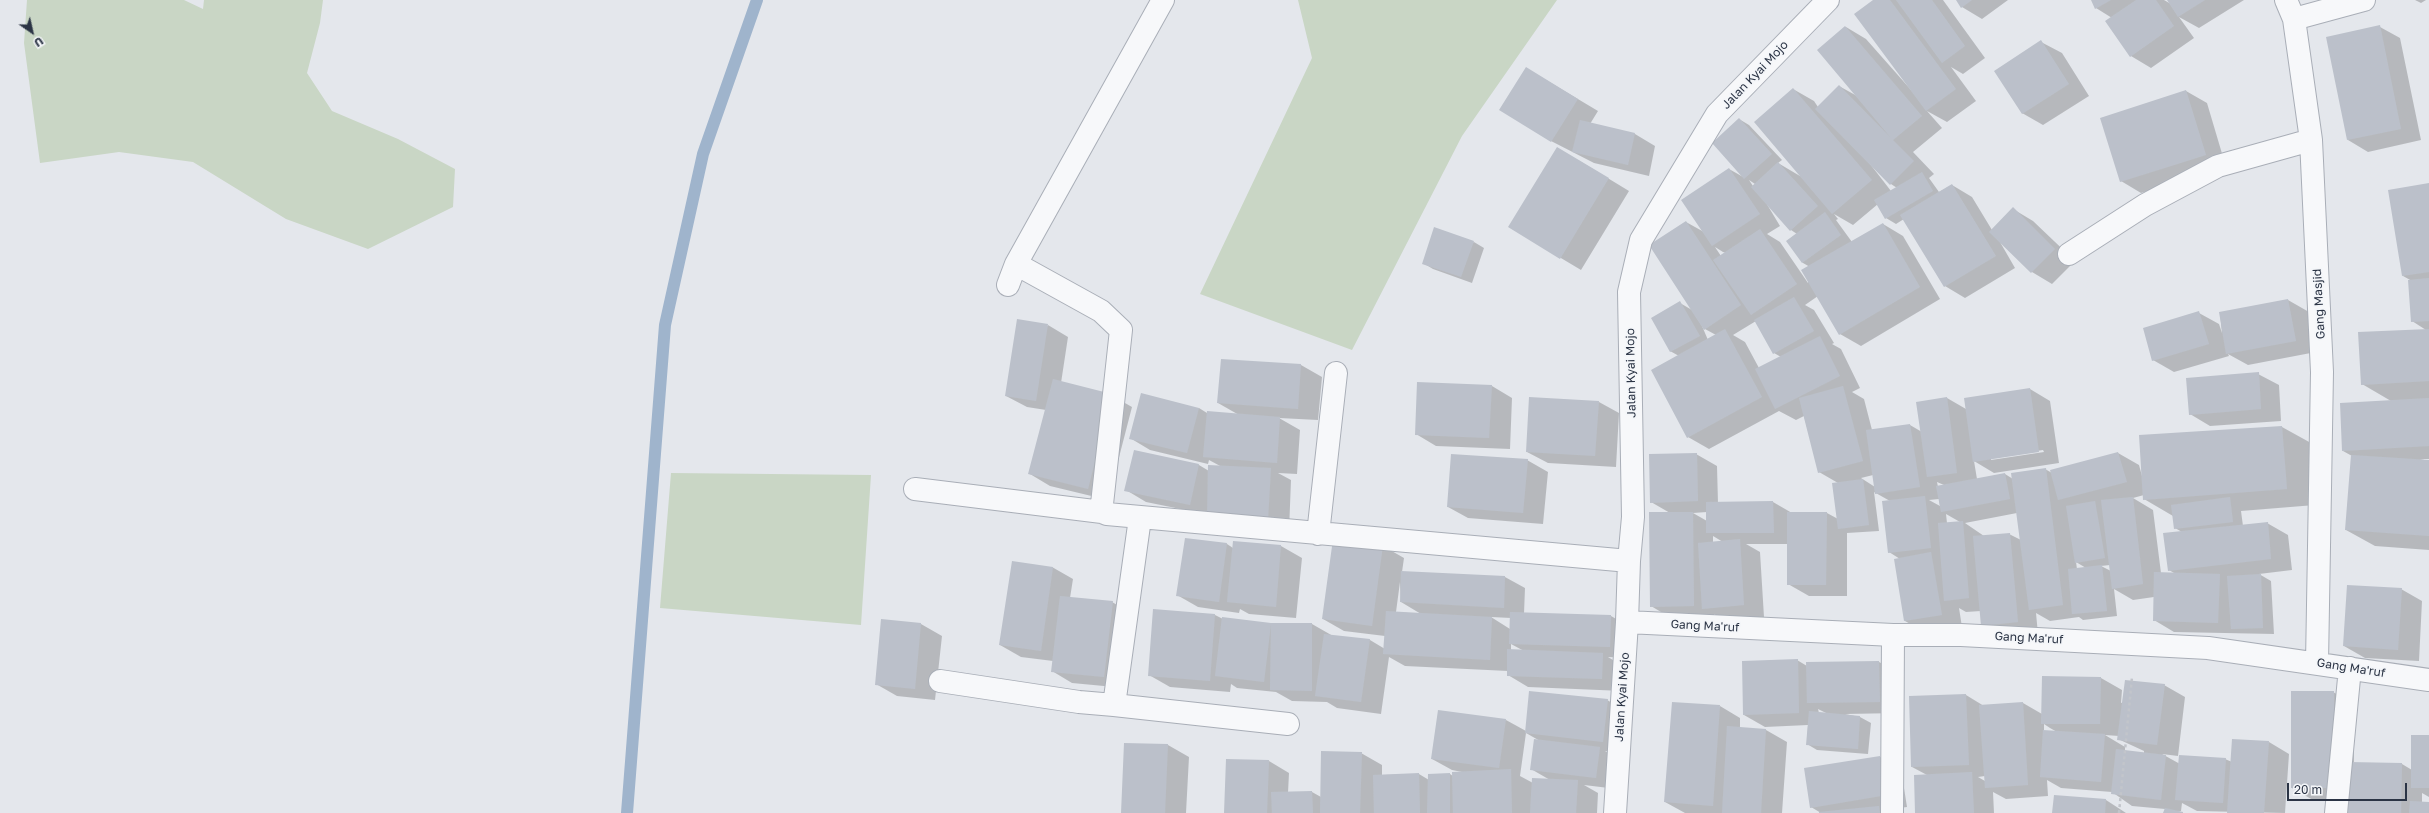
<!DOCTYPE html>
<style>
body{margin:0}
#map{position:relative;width:2429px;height:813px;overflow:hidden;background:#e4e7ec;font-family:"Golos Text",sans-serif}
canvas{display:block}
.north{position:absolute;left:12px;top:12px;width:40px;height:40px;-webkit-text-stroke:3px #f4f6f9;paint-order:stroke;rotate:146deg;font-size:11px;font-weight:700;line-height:16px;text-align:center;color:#2b3445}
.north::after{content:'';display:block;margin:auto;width:14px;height:18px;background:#2b3445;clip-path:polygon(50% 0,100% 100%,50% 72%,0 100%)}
.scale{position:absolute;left:2287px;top:783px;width:120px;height:18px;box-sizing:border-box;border:2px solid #2b3445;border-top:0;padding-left:5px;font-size:12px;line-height:14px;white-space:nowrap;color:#2b3445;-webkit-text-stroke:3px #f4f6f9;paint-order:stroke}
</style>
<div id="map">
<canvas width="2429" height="813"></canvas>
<div class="north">U</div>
<div class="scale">20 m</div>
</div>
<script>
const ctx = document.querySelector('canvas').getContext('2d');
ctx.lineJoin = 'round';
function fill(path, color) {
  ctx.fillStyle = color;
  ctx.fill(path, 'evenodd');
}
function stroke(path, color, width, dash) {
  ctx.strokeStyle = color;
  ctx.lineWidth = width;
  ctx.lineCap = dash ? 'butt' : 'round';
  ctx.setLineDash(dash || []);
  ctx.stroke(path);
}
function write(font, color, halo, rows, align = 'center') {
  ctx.font = font + ' "Golos Text",sans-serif';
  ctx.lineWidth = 3.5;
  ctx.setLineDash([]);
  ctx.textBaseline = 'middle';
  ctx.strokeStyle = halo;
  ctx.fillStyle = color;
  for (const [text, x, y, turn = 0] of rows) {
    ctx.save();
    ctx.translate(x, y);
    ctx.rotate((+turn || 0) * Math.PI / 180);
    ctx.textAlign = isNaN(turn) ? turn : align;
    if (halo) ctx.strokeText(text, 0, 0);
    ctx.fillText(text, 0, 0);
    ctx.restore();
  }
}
fill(new Path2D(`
 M27,0H184L203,9L204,0H323L320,23L307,73L332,111L398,139L455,169L453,207L368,249L286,219L193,162L119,152L40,163L24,43Z
 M1298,0H1557L1462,136L1352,350L1200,294L1312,58Z
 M671,473L871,475L861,625L660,608Z`), '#c9d6c5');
fill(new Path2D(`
 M1875,0H1943L1985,58L1963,74L1951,67L1976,101L1947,122L1927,111L1942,128L1913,152L1934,174L1929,178L1939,192L1952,185L1972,197L1992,230L2013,209L2033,221L2075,261L2052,284L2032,272L2000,242L2015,268L1965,298L1945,286L1904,219L1896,224L1886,218L1878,204L1853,225L1834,214L1838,219L1836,220L1852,242L1883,224L1903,236L1940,299L1861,346L1840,334L1818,296L1805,305L1814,310L1834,343L1832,344L1841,349L1860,388L1852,392L1864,399L1872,430L1910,425L1922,432L1947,398L1966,409L2030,389L2050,401L2059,463L1994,473L1974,461L1977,479L2005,474L2013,479L2045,469L2052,473L2118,453L2139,465L2142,476L2140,436L2282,427L2311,443L2315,505L2241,511L2243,526L2267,523L2288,535L2292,570L2259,574L2271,581L2274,634L2174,632L2154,620V597L2133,600L2114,589L2117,616L2083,620L2079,617L2050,621L2036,613L2038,634L1982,626L1981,611L1966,612L1959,608L1962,627L1926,633L1905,621L1900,559L1889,552L1890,501L1874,492L1879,531L1847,533V596H1809L1788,584V544H1746L1760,552L1764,617L1724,620L1714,614V617L1671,618L1651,606L1670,513L1651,502L1696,454L1717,466L1718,503L1773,502L1792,513H1827L1838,519V483L1819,472L1804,416L1796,420L1779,411L1709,449L1688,437L1679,356L1670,351L1680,303L1692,310L1686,222L1704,232L1729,169L1745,178L1739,119L1749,125L1782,160L1778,163L1800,176L1793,89L1814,101L1818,107L1839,86L1857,96L1846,27L1866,39L1912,91ZM1867,160L1891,184L1897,188L1891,191ZM1749,180L1755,184L1753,186ZM1765,201L1791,230L1797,234L1787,241L1803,263L1810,267L1808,283L1780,242L1767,234L1780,226ZM1715,247L1723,252L1726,253L1721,256ZM1699,319L1705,329L1716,335L1708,340ZM1756,321L1774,353L1781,357L1759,368L1745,342L1733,335ZM2043,450L2044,452L1991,460V458ZM1873,475L1875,487L1861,478ZM1937,482L1944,485L1938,487ZM2144,495V499L2173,516L2175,528L2182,532L2169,570L2174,573H2161L2153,510L2133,498ZM1939,499L1940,506L1929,500ZM1707,512V521L1693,513ZM2017,513L2021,540L2009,534L1984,536L1965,523ZM1946,514L1960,522L1947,523ZM1713,536L1723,542H1713ZM2076,562L2086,568L2077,569ZM2110,565L2111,571L2101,566Z
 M1957,0H2008L1982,19L1962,7Z
 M2092,0H2164L2171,4L2168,0H2244L2199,28L2179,17L2194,38L2151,68L2131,56L2112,18L2096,8Z
 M2415,0H2426L2421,3Z
 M2380,27L2400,38L2421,140L2368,152L2348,140Z
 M2041,42L2062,53L2089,96L2043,125L2022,113Z
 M1526,68L1598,111L1590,124L1635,134L1655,146L1649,176L1594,163L1551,141Z
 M2186,91L2207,103L2226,167L2141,193L2121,181Z
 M1578,160L1629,191L1581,270L1509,227Z
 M2429,184V459H2420L2429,461V550L2375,546L2346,530L2352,456L2343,451L2391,401L2362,384L2426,330L2412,321V281L2403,276Z
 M1474,242L1484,248L1472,283L1433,269L1423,263Z
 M2288,300L2309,312L2316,352L2248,365L2228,354L2229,356L2174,372L2153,360L2199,313L2219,324L2222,333L2220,313Z
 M1048,325L1068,337L1061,383L1111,395L1132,407L1108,500L1050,486L1030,474L1046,410L1027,407L1006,396Z
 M1222,360L1301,365L1322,377L1318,420L1279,418L1300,430L1297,474L1278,473L1291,480L1289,531L1146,502L1126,490L1135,451L1199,465L1209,471L1222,467L1209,460L1208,464L1150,450L1130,438L1199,408L1207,413L1239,415L1218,403Z
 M2258,374L2279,385L2281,421L2210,426L2190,414Z
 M1492,386L1512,398L1510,449L1436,446L1416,434Z
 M1599,402L1619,413L1616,467L1548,463L1527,452Z
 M1527,460L1548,472L1543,524L1468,518L1448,507Z
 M1186,539L1227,544L1233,548L1234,542L1281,546L1302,558L1296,618L1249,614L1240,609L1239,613L1198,607L1177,595Z
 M1383,546L1404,558L1402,572L1505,577L1525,588L1524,614L1611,616L1632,628L1630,658L1608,657L1623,666V691L1528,687L1508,675V671L1405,666L1389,657L1381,714L1337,708L1327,702L1292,701L1276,692L1237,688L1231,684L1230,692L1170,687L1149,675L1154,610L1215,615L1223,619L1271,624H1312L1333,636L1370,640L1385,649V636L1344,631L1323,619ZM1400,582L1401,602L1421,614L1396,612ZM1491,617L1511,618L1510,629ZM1511,644L1524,651H1511Z
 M1052,567L1073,579L1070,598L1112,602L1133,614L1125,688L1072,683L1052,671L1053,661L1021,657L1000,645Z
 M2401,589L2422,601L2419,661L2365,658L2344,646Z
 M882,620L921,624L942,636L935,700L897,696L876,684Z
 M1797,660L1807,666L1879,662L1900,673V713L1845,714L1860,717L1871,723L1868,754L1817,750L1807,744L1808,725L1765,727L1744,715ZM1818,709L1828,714L1819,713Z
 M2043,677L2101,678L2122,690L2121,703L2164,685L2185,697L2178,756L2162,754L2180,764L2225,759L2232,762L2269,742L2289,754L2285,813L2197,811L2182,803L2181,811L2177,812L2181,813H2164L2165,809L2132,806L2112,792L2061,788L2047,780L2048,796L2006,799L1993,792L1994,813H1916L1927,775L1912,767L1966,695L1984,706L2023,703L2042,714ZM2044,724L2050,728L2057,732L2044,731ZM2105,735L2119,736L2118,739L2144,751V753L2125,751V747ZM1985,776V781L1978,777Z
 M2333,692L2354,704V763L2402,764L2412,770L2429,736V797L2422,793V802L2429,803V813H2349V799L2313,800L2292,788Z
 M1607,700L1628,712L1623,753L1605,751L1620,760L1617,789L1584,785L1598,793L1597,813H1225L1269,761L1289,773L1288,793L1312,792L1321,797L1361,753L1382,765V775L1419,774L1429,780L1450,774L1453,776L1462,772L1452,770L1432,759L1506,720L1526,731ZM1526,733L1540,741L1531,769L1550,780L1533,783L1520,776Z
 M1720,706L1740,718V728L1766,730L1787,742L1782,813H1685L1665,802Z
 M1125,744L1168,745L1189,757L1186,813H1122Z
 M1880,757L1901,769L1907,807L1885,810L1890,813H1818H1821L1811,807Z
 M2106,800L2126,813H2053Z`), '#0003');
stroke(new Path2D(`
 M627,813L665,325L703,154L757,0`), '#9fb4cc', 12);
fill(new Path2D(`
 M1873,0H1890L1956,89L1926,111L1854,14Z
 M1896,0H1932L1965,46L1942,63Z
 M1956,0H1972L1961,8Z
 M2091,0H2111L2095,9Z
 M2136,0H2156L2174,26L2130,57L2105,21Z
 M2167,0H2205L2178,17Z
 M2380,25L2401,129L2347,140L2326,37Z
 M1845,26L1922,116L1893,140L1914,161L1890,185L1815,109L1839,85L1891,138L1817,50Z
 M2041,40L2069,84L2022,114L1994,71Z
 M1526,67L1578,99L1551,142L1499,110Z
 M1793,88L1872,180L1832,214L1754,122Z
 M2186,90L2206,155L2120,182L2100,118Z
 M1739,118L1772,154L1744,179L1712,143Z
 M1580,120L1635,133L1628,165L1572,152Z
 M1557,147L1609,178L1560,259L1508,227Z
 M1778,162L1818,206L1790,231L1751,187Z
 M1729,168L1760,214L1712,246L1681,200Z
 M1922,172L1933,191L1885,219L1874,200Z
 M2429,183V272L2402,276L2388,190Z
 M1952,184L1996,256L1944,287L1900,215Z
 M2013,207L2055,249L2031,273L1989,232Z
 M1825,212L1841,235L1802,263L1786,241Z
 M1686,221L1741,305L1704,330L1649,245Z
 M1883,223L1920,287L1839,335L1801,270Z
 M1434,227L1474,241L1461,277L1422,264Z
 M1760,229L1797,284L1751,315L1713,260Z
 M2429,278V321L2411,322L2408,280Z
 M1794,297L1814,331L1773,354L1754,320Z
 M2288,299L2296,341L2226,354L2219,312Z
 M1680,301L1700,336L1670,352L1651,318Z
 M2199,311L2209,344L2152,361L2143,328Z
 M1017,319L1048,324L1036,401L1005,396Z
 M1725,329L1762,397L1687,438L1651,370Z
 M2429,329V381L2361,385L2358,332Z
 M1820,336L1840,376L1775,409L1755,369Z
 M1221,359L1301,364L1298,409L1217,403Z
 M2259,372L2261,409L2189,415L2186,378Z
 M1053,379L1112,394L1088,489L1028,474Z
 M1417,382L1492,385L1489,438L1415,435Z
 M1843,386L1863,461L1818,473L1799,398Z
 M2030,388L2039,452L1973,462L1964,398Z
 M1141,393L1199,408L1187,453L1129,439Z
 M1529,397L1599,401L1595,456L1526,452Z
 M1947,397L1957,473L1927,477L1916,402Z
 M2429,398V446L2342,451L2340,403Z
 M1207,411L1280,417L1277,463L1203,457Z
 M1910,424L1920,487L1875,494L1866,430Z
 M2282,426L2287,489L2143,500L2139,435Z
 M1134,450L1199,464L1190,505L1124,491Z
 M2118,452L2127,482L2058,500L2050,470Z
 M1697,453L1698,501L1650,503L1649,454Z
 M1451,454L1528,459L1523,513L1447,507Z
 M2351,455L2429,460V536L2345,530Z
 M1208,465L1271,468L1268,520L1207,517Z
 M2046,468L2063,605L2029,610L2011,473Z
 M2005,473L2010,499L1941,512L1936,486Z
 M1863,479L1869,525L1838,529L1832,483Z
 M1925,496L1931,548L1888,553L1882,501Z
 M2133,497L2143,584L2112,589L2101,500Z
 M2230,497L2233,522L2174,529L2171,505Z
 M1773,501L1774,533H1706V502Z
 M2095,501L2105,558L2075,563L2066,506Z
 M1649,512H1693L1694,606L1650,607Z
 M1787,512H1827L1826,585H1787Z
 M1963,521L1969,598L1944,601L1938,523Z
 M2268,522L2271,559L2168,571L2163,533Z
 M2010,533L2018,622L1981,626L1973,536Z
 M1185,538L1227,543L1219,602L1176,596Z
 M1333,539L1383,545L1372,626L1322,619Z
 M1740,539L1744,605L1702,609L1698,543Z
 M1233,541L1281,545L1276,607L1227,602Z
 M1931,552L1942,615L1904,621L1894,559Z
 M1012,561L1053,567L1041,651L999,645Z
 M2102,565L2107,611L2072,614L2068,569Z
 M1401,571L1505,576L1504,608L1400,602Z
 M2154,572L2220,574L2218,623L2153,621Z
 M2261,574L2263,628L2231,629L2227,576Z
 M2347,585L2402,588L2398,650L2343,646Z
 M1060,596L1113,601L1104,677L1051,672Z
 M1153,609L1215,614L1210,681L1148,676Z
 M1386,611L1492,617L1490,660L1383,654Z
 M1510,612L1611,615L1610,647L1509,644Z
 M1222,617L1271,623H1312V691L1270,690L1271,624L1264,682L1215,676Z
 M881,619L921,623L915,689L875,685Z
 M1324,634L1370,639L1361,702L1315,696Z
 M1507,649L1603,653L1602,679L1507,676Z
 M1798,659L1799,713L1743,715L1742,661Z
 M1879,661L1880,702L1807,703L1806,662Z
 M2042,676L2101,677L2100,724H2041Z
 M2125,680L2165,684L2157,745L2117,740Z
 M1529,691L1608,699L1603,742L1525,733Z
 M2291,691H2334V788H2291Z
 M1966,694L1969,765L1911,767L1909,696Z
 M1672,702L1720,705L1713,806L1664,802Z
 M2023,702L2028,785L1985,788L1979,705Z
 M1438,710L1506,719L1499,768L1431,759Z
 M1809,711L1860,716L1858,749L1806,745Z
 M1727,726L1766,729L1761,813H1722Z
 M2043,730L2105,734L2101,782L2040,777Z
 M2411,735H2429V788H2411Z
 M1534,739L1600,747L1596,778L1530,770Z
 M2232,739L2269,741L2264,813H2227Z
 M1124,743L1168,744L1165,813H1121Z
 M2116,749L2166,755L2161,800L2111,794Z
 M1321,751L1362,752L1360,813H1320Z
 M2179,755L2226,758L2223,803L2175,800Z
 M1880,756L1887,795L1810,808L1804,768Z
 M1226,759L1269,760L1267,813H1224Z
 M2349,762L2402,763L2401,813H2348Z
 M1511,769L1512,813H1453L1452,772Z
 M1972,772L1974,813H1915L1914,775Z
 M1419,773L1420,813H1374L1373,775Z
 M1450,773V813H1427L1428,774Z
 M1532,778L1578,780L1576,813H1530Z
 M1312,791L1313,813H1272L1271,792Z
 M2054,795L2106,799L2105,813H2052Z
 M2410,801L2429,802V813H2409Z
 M1879,806L1880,813H1819V812Z
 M2165,808L2183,812V813H2163Z`), '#bbc0ca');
const minor = new Path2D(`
 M2286,0L2294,19
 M2069,254L2145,205L2218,166L2311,140
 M1016,264L1163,0
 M1008,285L1016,264L1101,311L1121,330L1102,504V512L1107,514L1629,561
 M915,489L1102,512
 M1318,534L1336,373
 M1627,622L1893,635H1961L2208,648L2429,680
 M2317,663L2322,372L2311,140L2294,19L2364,0
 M940,681L1079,702L1114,705L1140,518
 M1114,705L1288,724
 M1615,813L1627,622L1629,561L1633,517L1629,292L1641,240L1717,114L1828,0
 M1892,813L1893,635
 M2336,813L2350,668`);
stroke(minor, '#a9aeb7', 24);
stroke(new Path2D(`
 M2119,813L2132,677`), '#c2c5cb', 2.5, [3, 3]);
stroke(minor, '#f7f8fa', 22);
write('12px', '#2b3445', '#f4f6f9', [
 ["Jalan Kyai Mojo",1755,75,-46],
 ["Gang Masjid",2319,304,-93],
 ["Jalan Kyai Mojo",1631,373,-91],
 ["Gang Ma'ruf",1705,626,3],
 ["Gang Ma'ruf",2029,638,3],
 ["Gang Ma'ruf",2351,668,9],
 ["Jalan Kyai Mojo",1622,697,-86]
]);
</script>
